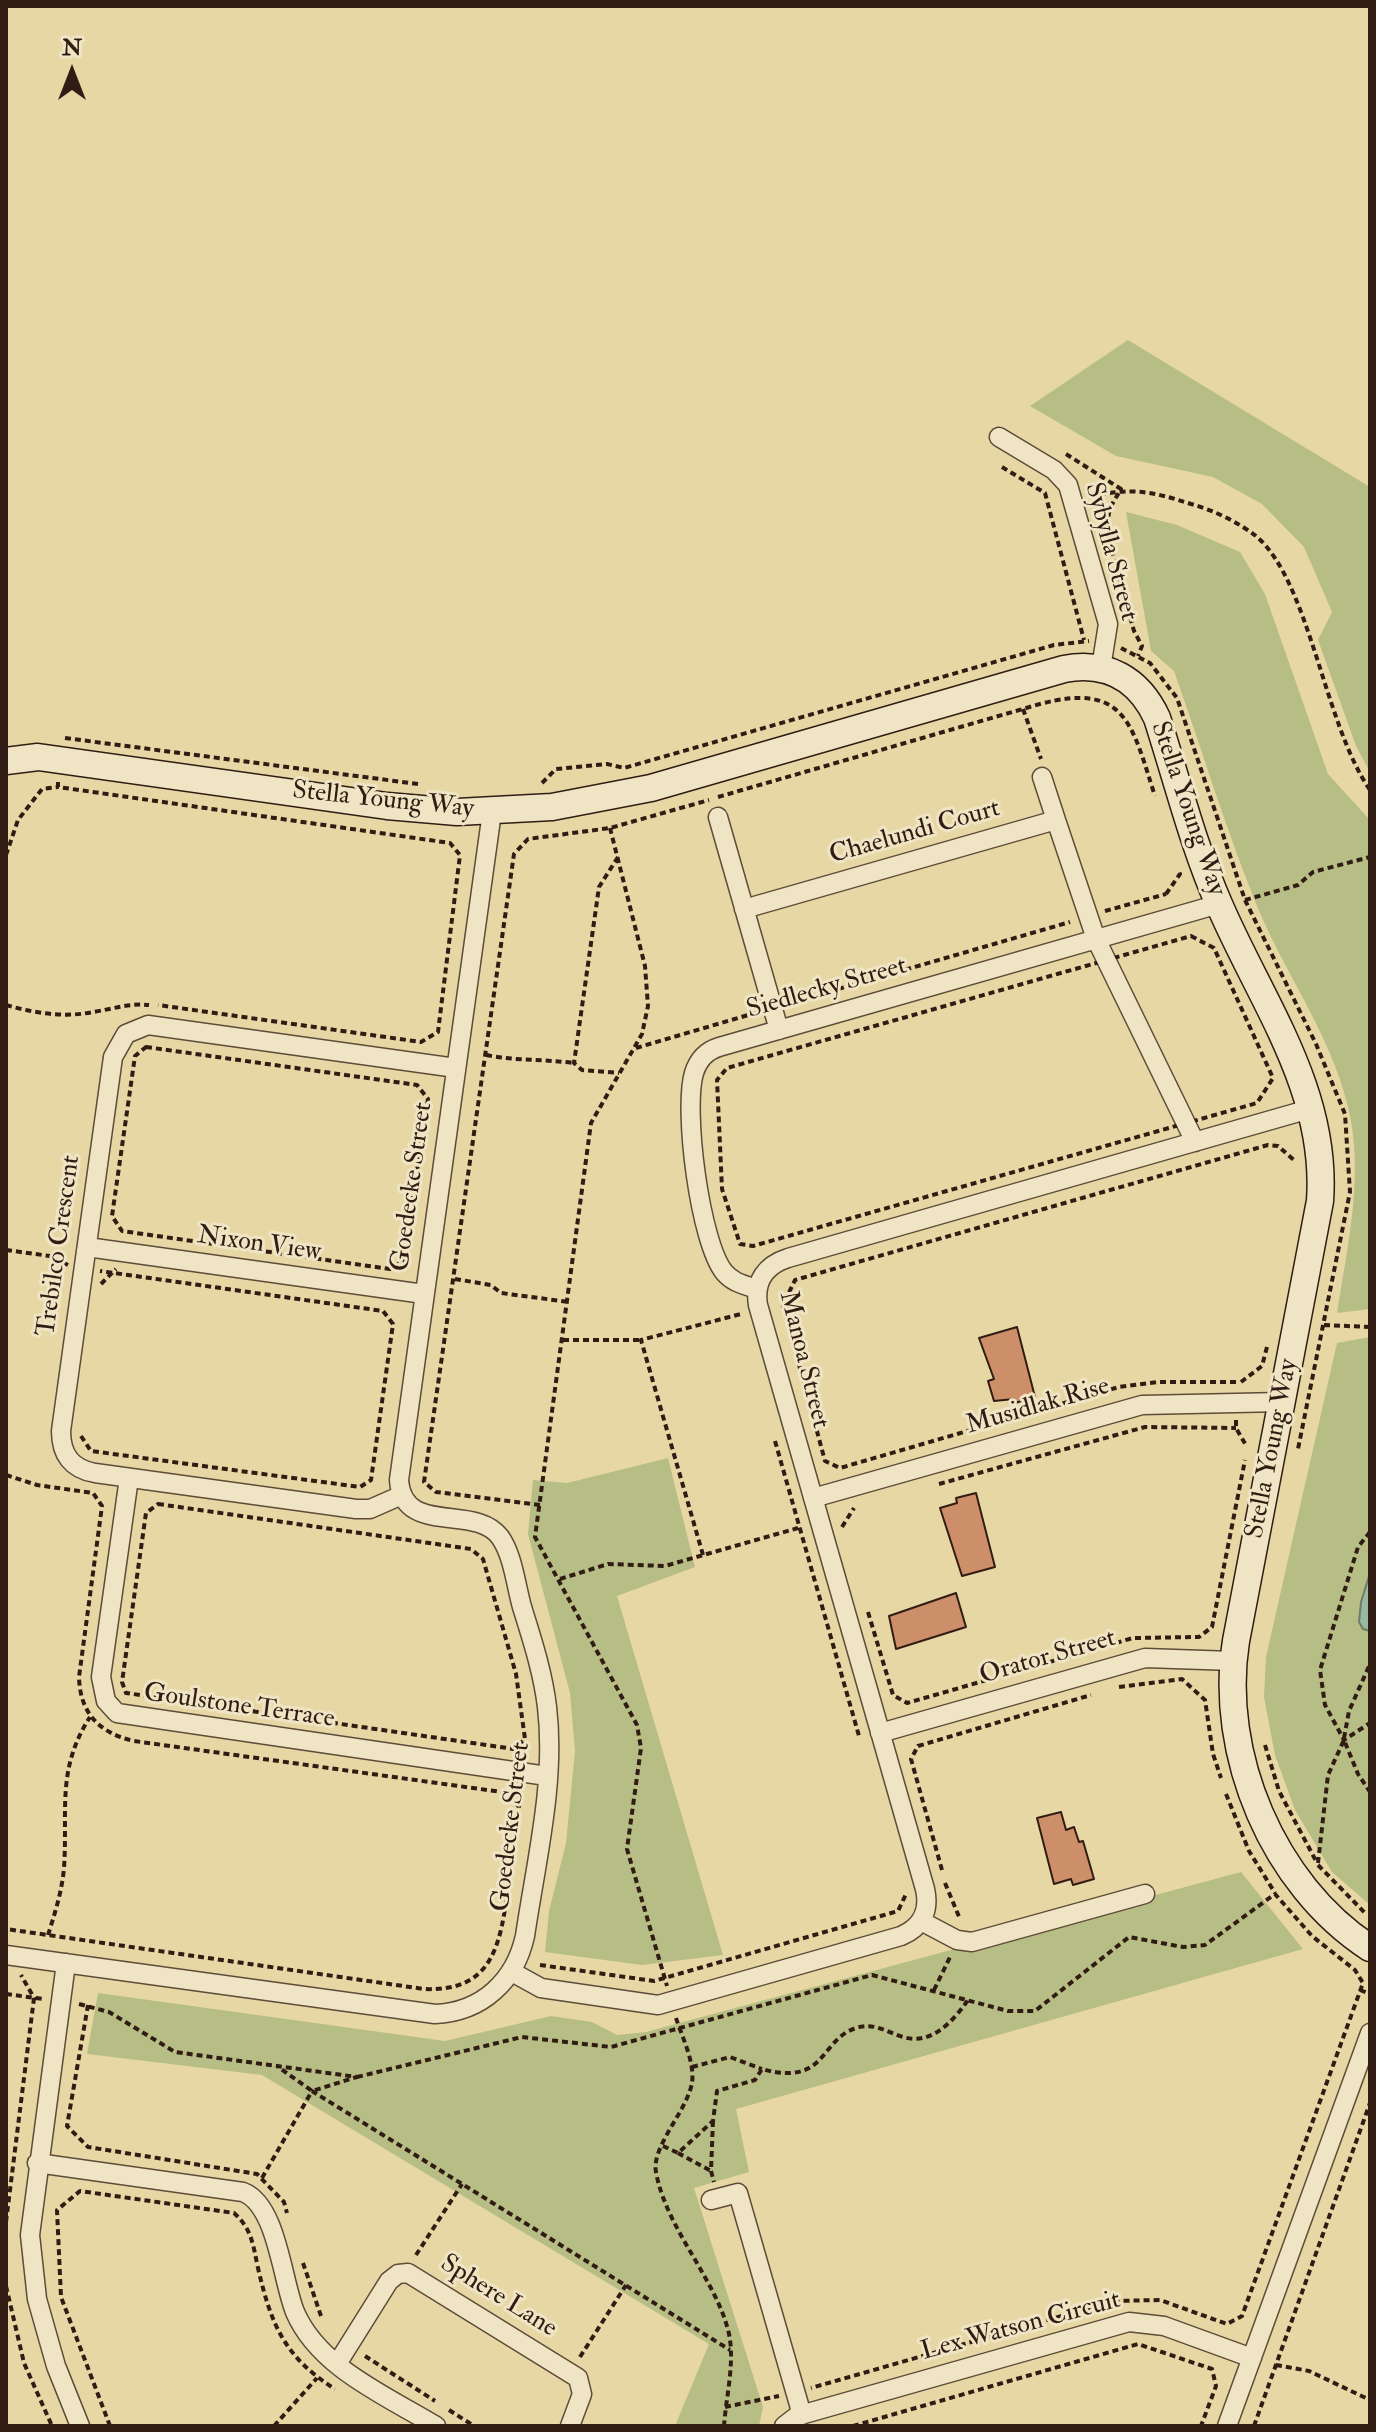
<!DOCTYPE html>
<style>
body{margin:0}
#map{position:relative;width:1376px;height:2432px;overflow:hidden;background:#e7d7a5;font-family:"IM FELL Double Pica",serif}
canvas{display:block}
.frame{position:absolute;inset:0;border:8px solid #311c14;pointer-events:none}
.north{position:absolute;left:32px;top:32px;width:80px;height:80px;-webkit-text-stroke:6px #efe5c4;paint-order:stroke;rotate:0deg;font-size:22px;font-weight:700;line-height:32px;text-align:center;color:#311c14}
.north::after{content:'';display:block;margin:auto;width:28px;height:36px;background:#311c14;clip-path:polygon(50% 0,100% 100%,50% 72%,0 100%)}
</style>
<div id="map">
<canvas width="1376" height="2432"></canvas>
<div class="frame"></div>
<div class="north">N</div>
</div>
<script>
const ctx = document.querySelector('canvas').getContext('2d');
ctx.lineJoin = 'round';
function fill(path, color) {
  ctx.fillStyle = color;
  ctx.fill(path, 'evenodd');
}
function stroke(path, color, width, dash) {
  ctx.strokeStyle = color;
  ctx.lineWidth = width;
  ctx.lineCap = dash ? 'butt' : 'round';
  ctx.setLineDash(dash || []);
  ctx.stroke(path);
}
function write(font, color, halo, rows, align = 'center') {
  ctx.font = font + ' "IM FELL Double Pica",serif';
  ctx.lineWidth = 6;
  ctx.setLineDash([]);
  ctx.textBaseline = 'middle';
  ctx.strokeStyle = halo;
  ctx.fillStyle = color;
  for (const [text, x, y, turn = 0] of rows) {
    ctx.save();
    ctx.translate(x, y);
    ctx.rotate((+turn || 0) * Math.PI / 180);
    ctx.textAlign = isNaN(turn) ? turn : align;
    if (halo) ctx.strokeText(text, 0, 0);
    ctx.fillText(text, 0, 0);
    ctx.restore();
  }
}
fill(new Path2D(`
 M1128,340L1370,487V772L1356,746L1318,640L1332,612L1304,547L1262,504L1213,477L1116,456L1030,406Z
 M1126,512L1177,525L1240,552L1265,594L1328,774L1370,820V1309L1337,1313C1347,1249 1362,1185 1351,1121C1337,1044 1289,981 1259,911C1227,833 1202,750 1174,671L1151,651Z
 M1370,1337V1905L1332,1872L1295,1810L1275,1755L1264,1697L1266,1657L1337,1343Z
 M668,1458L695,1567L617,1596L723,1955L642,1965L545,1952L549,1911L566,1843L575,1751L570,1693L528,1534L533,1480L567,1483Z
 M1241,1872L1303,1949L736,2109L749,2172L694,2188L763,2407L759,2426H675L709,2344L262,2075L87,2054L98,1993L445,2041L551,2016L592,2022L617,2035L646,2032Z`), '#b7be85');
const water = new Path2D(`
 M1370,1573V1631L1363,1629L1359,1622L1361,1602Z`);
fill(water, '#98baa1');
stroke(water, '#6f7b69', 2);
const building = new Path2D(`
 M1017,1327L1035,1397L1015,1403L1014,1399L994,1401L988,1381L994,1379L979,1338Z
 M976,1493L995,1567L962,1576L940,1508L957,1503L956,1498Z
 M956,1593L966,1627L896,1649L889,1616Z
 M1061,1812L1066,1830L1074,1827L1079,1842L1083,1841L1094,1879L1073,1885L1071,1879L1054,1884L1037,1818Z`);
fill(building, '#cd8e6a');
stroke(building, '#311c14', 2);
const street = new Path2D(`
 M999,437L1054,470L1068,485L1108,624L1101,668
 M718,817L779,1030
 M1056,820L1096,939L1195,1142
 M744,909L1056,820L1042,777
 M87,1247L424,1294
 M757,1289C745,1285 733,1283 724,1272C700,1242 683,1110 694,1073C698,1060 706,1051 719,1047L1219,904
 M129,1478L101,1677L106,1701L117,1713L547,1776
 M402,1495L370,1509H356L95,1473C72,1469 61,1455 61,1431L113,1057L126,1034L148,1025L456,1068
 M813,1498L1142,1405L1282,1402
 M880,1733L1145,1658L1233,1661
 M921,1921L957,1940L972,1942L1145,1894
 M6,1955L435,2014C482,2012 515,1981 525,1936C536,1861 556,1782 547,1707C543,1673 532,1639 522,1607C516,1586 513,1555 500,1537C475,1503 403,1537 399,1480L492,812
 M66,1963L30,2235L37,2299L56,2366L80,2426
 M512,1972L541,1988L658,2005L901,1936C922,1927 930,1911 925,1889L758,1305C754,1281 766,1265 788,1258L1313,1108
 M37,2163L243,2192C277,2205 282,2280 295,2312C319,2368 387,2396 436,2426
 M711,2200L738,2193L802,2415
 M337,2364L389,2281L398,2274L408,2273L578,2378L582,2394L570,2426
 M784,2426L797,2416L1129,2322L1164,2326L1252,2358
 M1227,2426L1370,2033`);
const secondary = new Path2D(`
 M6,761L38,757L387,806L457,812L552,807L651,788L1064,669C1107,661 1139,679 1157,718C1177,780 1193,845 1219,904C1261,1002 1328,1090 1320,1201L1236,1641C1218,1754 1273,1885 1370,1948`);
stroke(street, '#5e4b38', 21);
stroke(secondary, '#311c14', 29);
stroke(new Path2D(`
 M1066,454L1121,489L1110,508L1106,529L1134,631L1142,646L1138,656
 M1002,467L1045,493L1084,640
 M1090,497C1130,487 1151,491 1191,504C1213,510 1238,522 1256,536C1310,582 1324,724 1370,790
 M1121,648L1150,663L1177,698L1245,900L1316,1044L1345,1114L1350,1192L1298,1449
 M1023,709L1041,759
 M65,738L418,784
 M58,782V787L450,843L460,855L438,1032L421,1042L158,1005
 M542,783L556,769L607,764L624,768L1054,645L1089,641
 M718,797L1040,704C1127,681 1132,726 1155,796
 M610,828L645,966L648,1006L642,1034L591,1123L535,1537L637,1725L641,1748L627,1849L667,1986
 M6,855L18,820L42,789L58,787
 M618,857L599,887L574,1063L582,1070L619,1073
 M1166,894L1180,874L1178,869
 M1245,900L1298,885L1313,872L1370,857
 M1105,911L1166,894
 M1191,936L1214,948L1273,1078L1257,1103L753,1246L740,1244L722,1189L717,1080L727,1068Z
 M790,1003L1070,922
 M6,1005C34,1013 64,1018 93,1012C113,1009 129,1003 149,1005
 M146,1047L417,1085L428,1099L403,1261L390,1269L122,1231L112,1216L135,1056Z
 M636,1048L755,1013
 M486,1055C516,1061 543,1059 574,1063
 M6,1250L50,1256L68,1265
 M455,1279L491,1285L501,1293L569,1302
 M101,1284L116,1269
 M1324,1325L1370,1327
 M563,1340H641
 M1236,1382H1158L1119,1387L840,1468L825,1461L783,1305L795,1280L1268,1145L1278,1146L1295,1161
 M1241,1382L1262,1366L1267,1347
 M1236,1420V1428L1247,1447
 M81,1436L91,1451L360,1487L371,1480L393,1324L383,1311L100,1271
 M775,1441L859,1736
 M6,1475L37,1485L93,1493L102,1506L79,1677C80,1713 99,1733 134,1741L509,1793L519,1807C515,1834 511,1862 508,1889C500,1945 493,1992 424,1989L6,1929
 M939,1484L1145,1427L1236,1428
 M158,1504L471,1549L483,1559L516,1674L525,1739L514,1749L126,1693L122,1682L146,1513Z
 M540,1505L436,1492L424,1482L514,854L528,839L610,828L709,800
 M842,1527L854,1508
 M1370,1532L1358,1547L1320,1670L1325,1705L1344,1740L1370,1723
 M703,1555L641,1340L741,1314
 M560,1579L608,1564L665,1566L798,1528
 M868,1612L893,1695L907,1703L1133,1638L1199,1637L1212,1627L1245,1460
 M1119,1687L1182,1679L1205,1700L1213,1754L1221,1778
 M1344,1738L1349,1711L1370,1664
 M1265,1745L1279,1791L1316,1861
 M1226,1794L1249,1851L1275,1893
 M1318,1863L1328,1775L1344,1740L1358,1774L1370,1792
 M1318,1865L1365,1913
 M942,1870L911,1759L918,1746L1091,1695
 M945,1883L960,1919
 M48,1935C55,1913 62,1891 64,1868C68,1810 56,1770 90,1717
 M540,1965L654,1981L898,1911L906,1894
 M934,1990L951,1955
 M1360,1990L1370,1994
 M6,1994L43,1999
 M79,2004L109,2012L175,2052L357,2077L312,2091L277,2066
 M88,2005L67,2126L88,2147L257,2174L284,2202L287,2213
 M676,2018C682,2037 695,2062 692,2083C687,2111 651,2147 656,2172C666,2229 717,2280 729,2334C735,2363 726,2397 724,2426
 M692,2067L730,2057L762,2069
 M357,2077L522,2037L611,2047L872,1975L1008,2011H1035L1129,1937L1183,1947L1205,1945L1275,1894L1312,1936L1355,1970L1363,1983L1242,2316L1227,2324L1160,2300L1114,2301L811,2388
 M713,2121L711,2171L714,2182
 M663,2146L678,2153L713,2121L717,2091L755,2080L762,2069C827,2087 819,2040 856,2028C874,2022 886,2032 903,2037C932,2046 954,2020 968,2000
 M678,2153L711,2171
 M262,2178L312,2091L730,2350
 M6,2222L34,1998L21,1975
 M416,2255L462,2184
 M303,2263L321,2316
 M6,2286L24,2363L52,2426
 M365,2356L435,2401
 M580,2357L626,2285
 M1276,2365L1309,2371L1370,2400
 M725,2407L779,2396
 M449,2410L474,2426
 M110,2426L61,2297L57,2210L80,2191L234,2213C252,2229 253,2245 258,2268C271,2324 284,2357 335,2389
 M274,2426L317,2378
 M853,2426L1138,2344L1212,2369L1216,2386L1201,2426
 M1254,2426L1370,2103`), '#311c14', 4, [6, 4]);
stroke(street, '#efe5c4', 18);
stroke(secondary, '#efe5c4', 26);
write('26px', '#311c14', '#efe5c4', [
 ["Sybylla Street",1110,552,75],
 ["Stella Young Way",383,801,6],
 ["Stella Young Way",1187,809,71],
 ["Chaelundi Court",915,833,-16],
 ["Siedlecky Street",827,989,-16],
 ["Goedecke Street",413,1187,-82],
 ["Nixon View",259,1245,8],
 ["Trebilco Crescent",60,1246,-82],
 ["Manoa Street",803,1360,76],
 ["Musidlak Rise",1038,1407,-16],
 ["Stella Young Way",1273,1449,-79],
 ["Orator Street",1048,1658,-16],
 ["Goulstone Terrace",239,1707,8],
 ["Goedecke Street",512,1827,-83],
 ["Sphere Lane",498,2297,32],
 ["Lex Watson Circuit",1021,2327,-15]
]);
</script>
